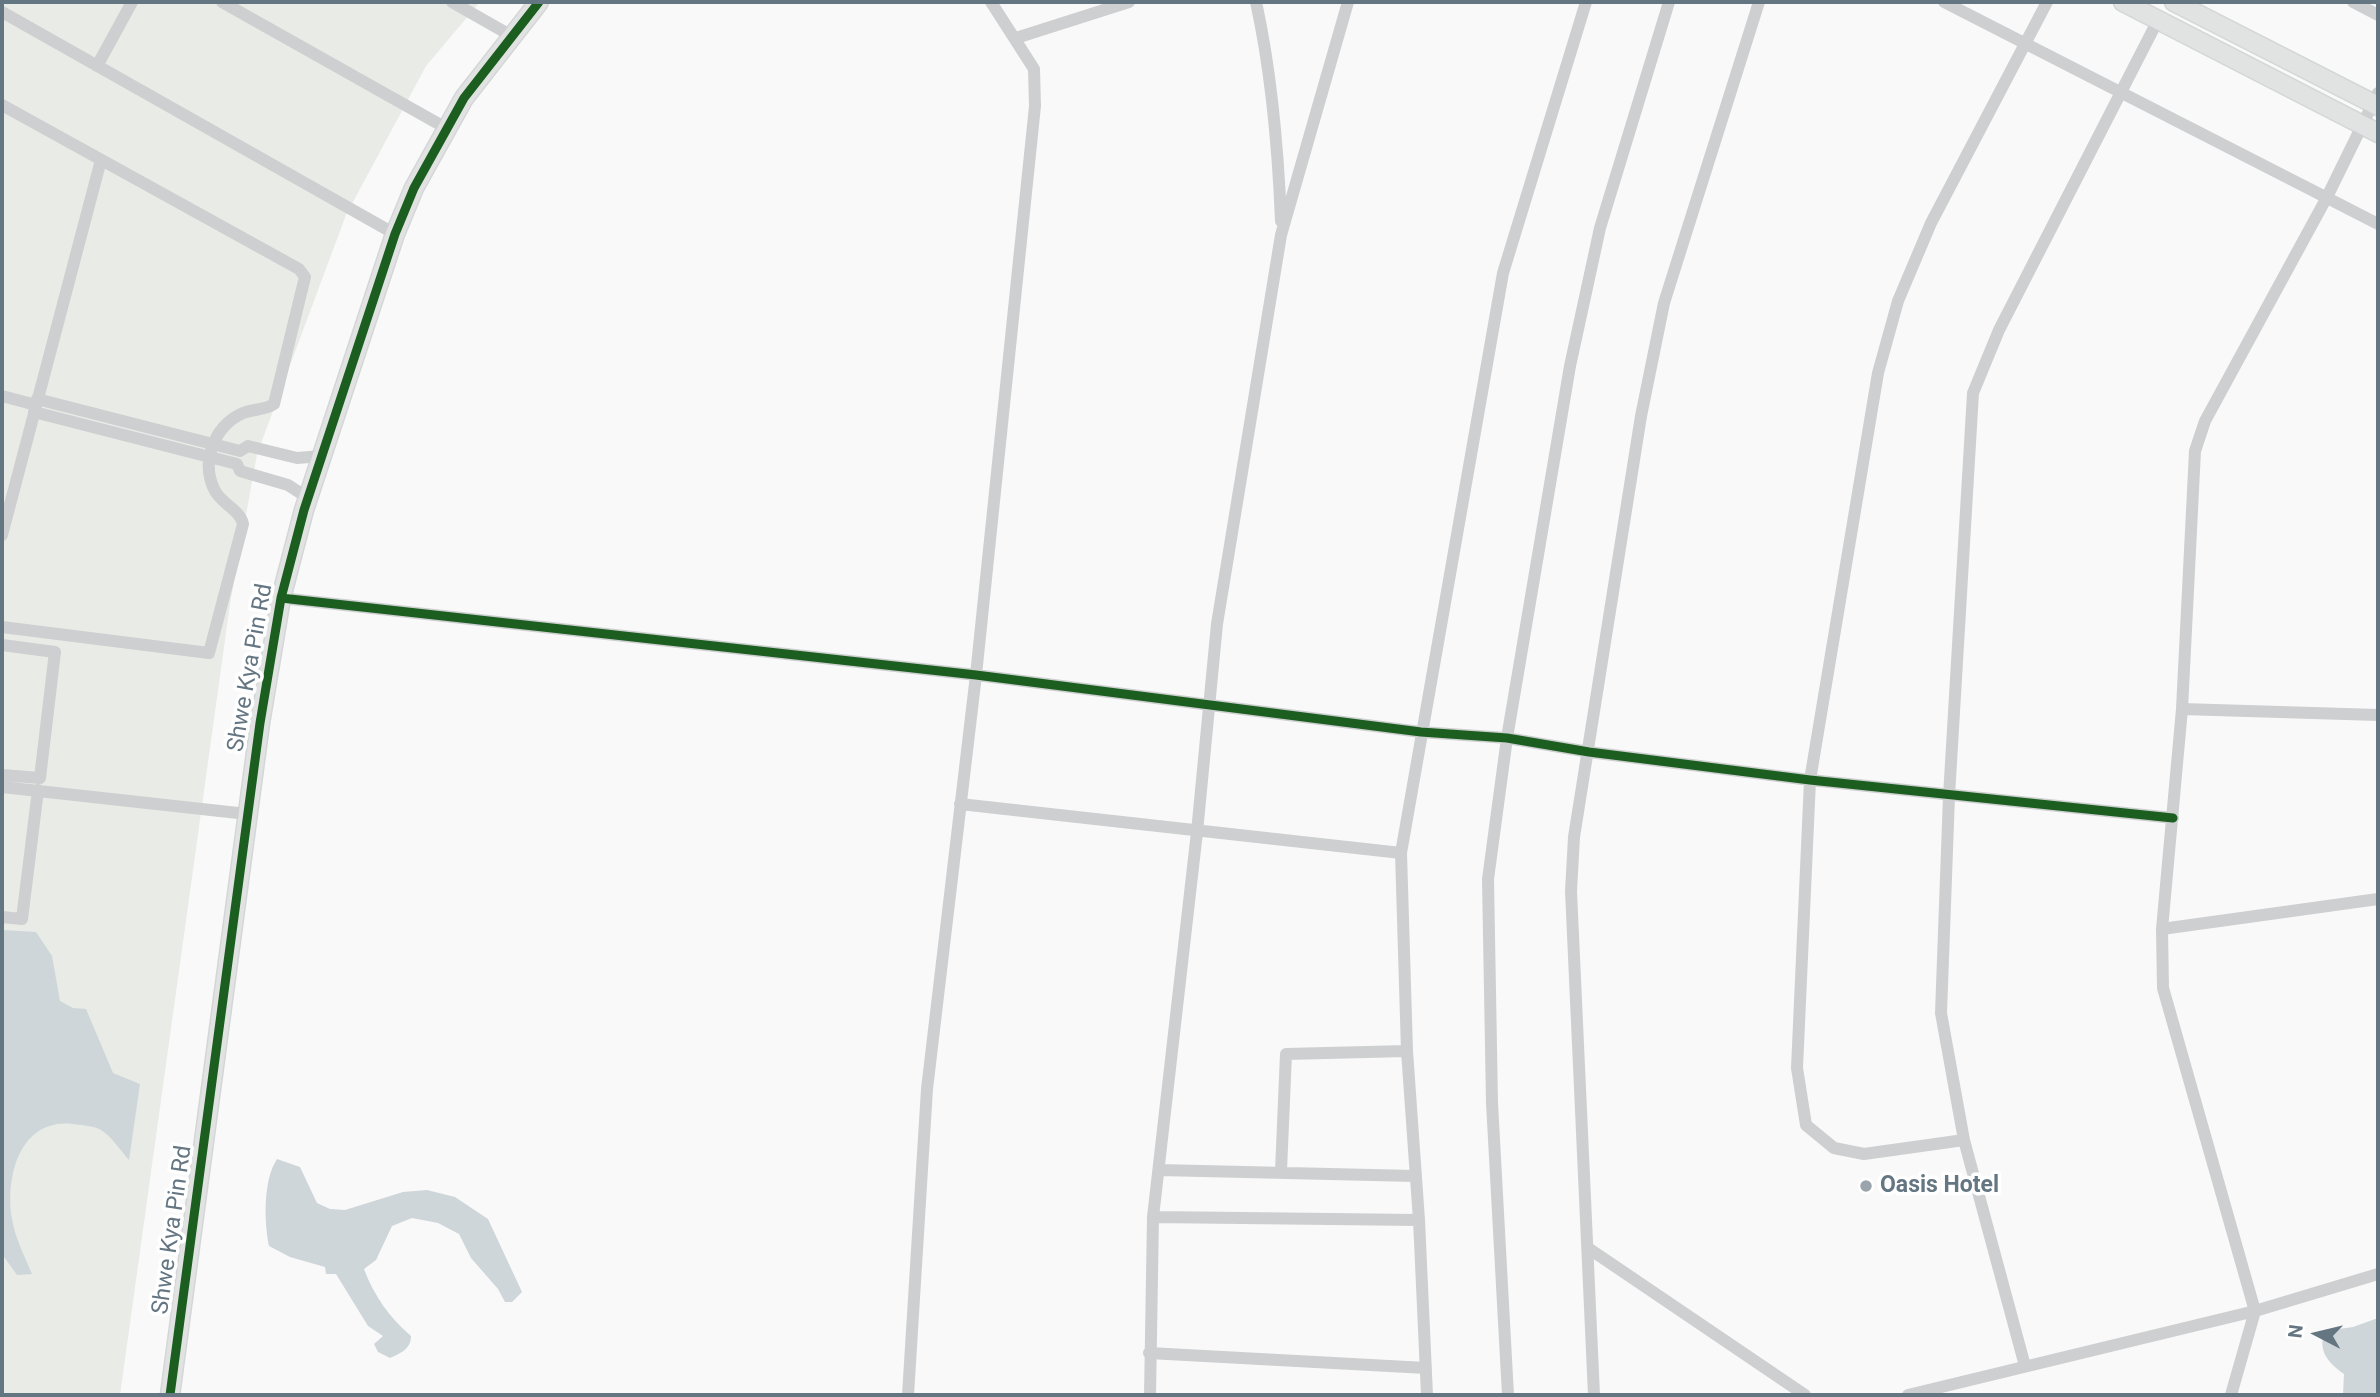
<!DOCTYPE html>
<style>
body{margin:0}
#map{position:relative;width:2380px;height:1397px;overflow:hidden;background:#f9f9f9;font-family:Roboto,sans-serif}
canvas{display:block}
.frame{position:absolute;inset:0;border:4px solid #657683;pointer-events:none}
.north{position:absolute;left:2282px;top:1299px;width:70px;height:70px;-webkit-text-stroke:5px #fff;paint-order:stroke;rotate:277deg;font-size:19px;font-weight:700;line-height:28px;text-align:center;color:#657683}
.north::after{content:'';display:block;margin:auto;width:24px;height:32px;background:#657683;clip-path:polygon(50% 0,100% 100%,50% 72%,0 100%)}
</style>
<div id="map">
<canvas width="2380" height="1397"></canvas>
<div class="frame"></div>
<div class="north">N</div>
</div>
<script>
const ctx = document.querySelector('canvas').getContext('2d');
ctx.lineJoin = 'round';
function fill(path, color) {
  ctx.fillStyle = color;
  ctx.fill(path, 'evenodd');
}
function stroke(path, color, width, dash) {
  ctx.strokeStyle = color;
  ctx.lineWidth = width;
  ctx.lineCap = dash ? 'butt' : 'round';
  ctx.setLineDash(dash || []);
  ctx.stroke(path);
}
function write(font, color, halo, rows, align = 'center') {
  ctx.font = font + ' Roboto,sans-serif';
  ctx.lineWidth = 7;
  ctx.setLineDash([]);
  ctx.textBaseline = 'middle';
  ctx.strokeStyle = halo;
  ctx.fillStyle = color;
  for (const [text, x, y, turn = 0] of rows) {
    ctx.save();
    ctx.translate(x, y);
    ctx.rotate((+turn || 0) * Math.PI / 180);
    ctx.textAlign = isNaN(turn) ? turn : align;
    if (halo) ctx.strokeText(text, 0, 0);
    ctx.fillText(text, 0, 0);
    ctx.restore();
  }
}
fill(new Path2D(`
 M2,2H480L426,66L346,215L257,454L230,604L120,1395H2Z`), '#e8ebe6');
fill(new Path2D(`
 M2,930L36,932L52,956L60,1001L73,1008L86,1009L113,1073L140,1084L129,1160C121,1151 113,1139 104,1132C97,1126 82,1125 73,1124C20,1118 5,1176 12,1219C15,1238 25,1257 32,1274L17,1275L2,1254Z
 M277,1159L300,1167L317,1203L330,1209L345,1210L403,1192L427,1190L455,1197L488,1219L522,1292L512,1302H505L498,1289L471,1258L459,1234L438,1223L412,1218L392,1226L376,1260L364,1269C374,1296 390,1318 411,1336C411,1349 401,1353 390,1358L378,1352L374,1344L383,1336L368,1326L336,1274H326L325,1267L290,1257L269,1246C264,1222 263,1180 277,1159Z
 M2378,1318V1395H2343L2344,1374C2328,1363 2317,1350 2325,1331L2353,1327Z`), '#ced6d9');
const secondary = new Path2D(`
 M2123,2L2378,133
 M2174,2L2378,106
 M170,1395L260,723L281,598L304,510L395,234L414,188L464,98L539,2`);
stroke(secondary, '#d5d6d7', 21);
stroke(new Path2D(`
 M222,2L446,128
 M452,2L510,35
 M1256,2C1272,75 1278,146 1281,221
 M1944,2L2378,224
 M2353,2L2378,15
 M2,12L395,234
 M1016,38L1129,2
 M97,66L132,2
 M2,105L299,269L305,277L274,404C266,410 253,409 243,413C214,426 200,462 215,491C222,504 240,510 243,524L209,653L2,627
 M2,396L36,405
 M37,399L240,451L248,446L297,458L322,456
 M34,412L237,464L240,471L288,485L308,498
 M2,535L101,160
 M281,598L976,675L1421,732L1507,738L1589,752L1810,780L2173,818
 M2,645L55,652L40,778L2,775
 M2182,709L2378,715
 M2,787L247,814
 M960,804L1401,853
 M2,917L22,919L38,790
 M2162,929L2378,899
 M1964,1140L1864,1154L1834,1148L1806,1125L1797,1068L1810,780L1878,373L1898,301L1931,223L2047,2
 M1159,1170L1415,1176
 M1281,1171L1286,1054L1407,1051
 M1153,1217L1419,1220
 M1588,1248L1805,1395
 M1149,1353L1426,1368
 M2025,1366L1964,1140L1941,1013L1949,796L1973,393L1999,330L2158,20
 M908,1395L927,1089L976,675L1035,106L1034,69L991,2
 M1150,1395L1153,1217L1197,832L1217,624L1281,235L1348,2
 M1427,1395L1419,1220L1407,1051L1401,853L1503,273L1586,2
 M1508,1395L1492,1103L1488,879L1507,738L1570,366L1600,228L1669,2
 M1594,1395L1571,891L1574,837L1641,416L1664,303L1759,2
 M1908,1395L2255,1311L2378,1274
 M2231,1395L2255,1311L2163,988L2162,929L2182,709L2195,451L2205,421L2327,197L2378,93`), '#cecfd0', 12);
stroke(secondary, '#e1e2e2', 18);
stroke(new Path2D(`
 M281,598L976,675L1421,732L1507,738L1589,752L1810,780L2173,818
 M170,1395L260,723L281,598L304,510L395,234L414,188L464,98L539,2`), '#1b5e20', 9);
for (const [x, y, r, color] of [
 [1866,1186,7,"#99a4ac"]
]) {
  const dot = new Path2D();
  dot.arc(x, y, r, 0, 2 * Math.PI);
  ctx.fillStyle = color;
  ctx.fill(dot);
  stroke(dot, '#fff', 2.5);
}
write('23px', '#657683', '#fff', [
 ["Shwe Kya Pin Rd",251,668,-80],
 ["Shwe Kya Pin Rd",173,1230,-82]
]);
write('bold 23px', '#657683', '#fff', [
 ["Oasis Hotel",1880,1186]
], 'left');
</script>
